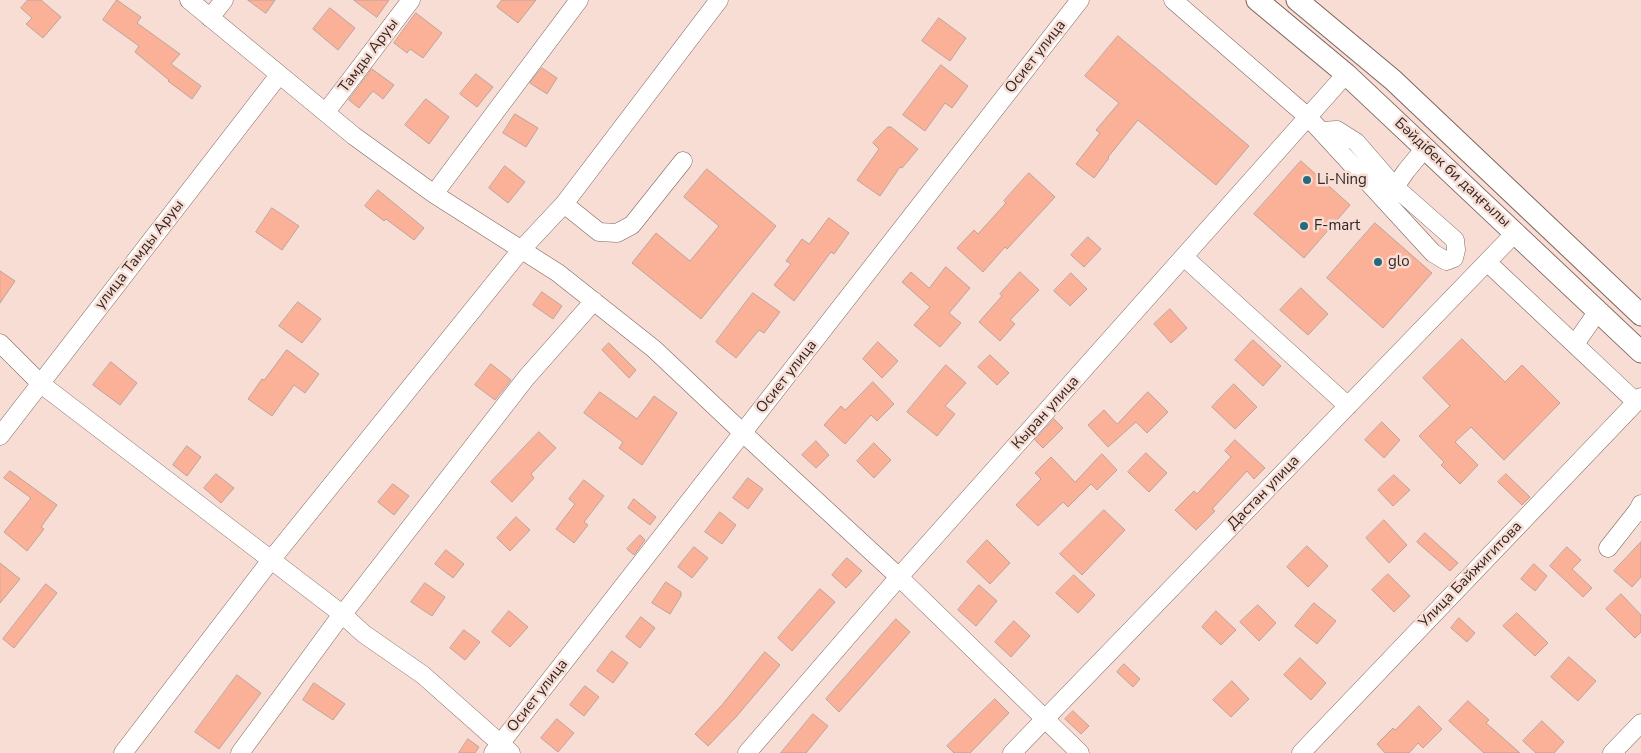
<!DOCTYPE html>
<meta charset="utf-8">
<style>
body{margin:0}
canvas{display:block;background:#f8ddd4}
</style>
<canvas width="1641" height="753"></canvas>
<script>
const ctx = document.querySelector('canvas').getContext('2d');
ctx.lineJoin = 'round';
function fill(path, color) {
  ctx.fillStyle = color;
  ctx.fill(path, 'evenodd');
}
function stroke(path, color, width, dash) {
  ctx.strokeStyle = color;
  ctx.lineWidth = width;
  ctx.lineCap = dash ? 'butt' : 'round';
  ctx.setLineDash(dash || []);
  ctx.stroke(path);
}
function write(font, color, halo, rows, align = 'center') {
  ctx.font = font + ' "Nunito Sans",sans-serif';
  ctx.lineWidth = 5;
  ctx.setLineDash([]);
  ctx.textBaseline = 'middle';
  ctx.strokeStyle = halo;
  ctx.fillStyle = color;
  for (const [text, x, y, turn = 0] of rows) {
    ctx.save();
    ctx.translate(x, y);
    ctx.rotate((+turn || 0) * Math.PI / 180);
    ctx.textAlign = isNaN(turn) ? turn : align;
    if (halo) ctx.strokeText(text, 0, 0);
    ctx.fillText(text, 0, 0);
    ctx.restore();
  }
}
const building = new Path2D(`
 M28,0H41L61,17L43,38L26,24L32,18L21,8Z
 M117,0L141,17L137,23L180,54L171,64L201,86L192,99L168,81L169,80L135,52L139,46L103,20Z
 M248,0H275L266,13Z
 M354,0H389L377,17Z
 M502,0H536L518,23L497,7Z
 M330,8L355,28L338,50L313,29Z
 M416,13L442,33L423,58L410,49L407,53L394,43Z
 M939,18L966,38L950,61L922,41Z
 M1118,36L1249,146L1216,185L1138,120L1108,157L1109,158L1094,178L1076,164L1100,133L1096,130L1119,103L1085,76Z
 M941,65L968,86L952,108L945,103L925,131L903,115Z
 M542,68L557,78L547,94L530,83Z
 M372,69L394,85L383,99L373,91L359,108L349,100Z
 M476,74L493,87L477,107L460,94Z
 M426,99L449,117L429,144L405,125Z
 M515,114L538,128L526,147L503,133Z
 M888,127H891L918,149L902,168L900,167L880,196L857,180L879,149L873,143Z
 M1301,161L1350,205L1304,258L1254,214Z
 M505,166L525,182L508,203L489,188Z
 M707,169L776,226L701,319L632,263L656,233L690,261L719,226L684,197Z
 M1029,173L1055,197L1007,249L1005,247L983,272L957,248L974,230L978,234L1006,203L1004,201Z
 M378,190L424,228L414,240L386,219L384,221L365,206Z
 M272,208L299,226L282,250L256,232Z
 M829,218L849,233L834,254L831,252L794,301L774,285L791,264L786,261L802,239L809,244Z
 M1375,223L1432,273L1383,328L1327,278Z
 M1088,237L1101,249L1084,267L1071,255Z
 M946,267L970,288L949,313L961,323L940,347L914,325L930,307L902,282L911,272L929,288Z
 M0,271L15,281L0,303Z
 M1020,272L1039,290L1010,320L1015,324L1000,341L979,322L1002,296L1000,294Z
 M1071,273L1087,289L1070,306L1054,291Z
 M1301,288L1328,314L1308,335L1280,310Z
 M542,292L562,306L553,319L533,305Z
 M753,293L780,312L764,333L759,330L736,358L716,342Z
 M298,302L321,319L302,343L279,326Z
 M1170,309L1187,328L1171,343L1154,324Z
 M1462,339L1505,382L1522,365L1560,403L1504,460L1471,427L1455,442L1478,465L1460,484L1441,465L1444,462L1419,436L1450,406L1423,378Z
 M1253,340L1281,366L1263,386L1235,360Z
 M878,342L898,361L882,378L863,359Z
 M609,343L636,370L629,378L602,350Z
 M287,350L319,374L305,393L294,385L272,416L248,399L262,379L264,380Z
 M990,355L1009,373L997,385L978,367Z
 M111,362L137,383L120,405L93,385Z
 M491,364L511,380L495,400L475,385Z
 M946,365L966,383L945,406L955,414L937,436L907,412Z
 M873,382L894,404L877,421L871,415L845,444L824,425L841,406L845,410Z
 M1234,384L1257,407L1235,429L1212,407Z
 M600,392L637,419L654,396L677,413L642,465L619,448L623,442L584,413Z
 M1148,392L1168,412L1147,433L1136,422L1108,447L1088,425L1104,410L1117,424Z
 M1054,419L1063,428L1043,448L1035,440Z
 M1382,422L1400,440L1384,458L1365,440Z
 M539,432L556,448L531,474L534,478L512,502L491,482Z
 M1235,440L1265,468L1254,479L1247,471L1212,509L1215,511L1196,530L1175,510L1194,491L1197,494L1231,457L1225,451Z
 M816,441L829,455L816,468L802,455Z
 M874,443L891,460L874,478L857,461Z
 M187,446L201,457L187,476L173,465Z
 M1146,453L1167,473L1149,492L1128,472Z
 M1102,454L1117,470L1097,490L1091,484L1068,507L1063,502L1038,526L1016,505L1041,479L1035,473L1051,457L1075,482Z
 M10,471L57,505L41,527L44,529L27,551L4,532L31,498L4,478Z
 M216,474L234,488L221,503L204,488Z
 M1506,474L1530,497L1522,505L1498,482Z
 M1394,475L1410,490L1393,506L1378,490Z
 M748,478L763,489L748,509L733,498Z
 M584,480L604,496L584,522L588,525L574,543L556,529L575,504L569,499Z
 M393,484L409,496L394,515L378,502Z
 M634,499L656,517L650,525L628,508Z
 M1104,510L1125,530L1082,575L1060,554Z
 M720,512L736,525L722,544L705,532Z
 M516,517L530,530L510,551L497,538Z
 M1384,520L1407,545L1389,563L1366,538Z
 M1425,533L1458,563L1450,571L1417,542Z
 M640,535L645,540L634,555L627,549Z
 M987,540L1010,563L990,584L967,562Z
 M1641,542V577L1632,587L1614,571Z
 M1307,546L1328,566L1308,587L1287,567Z
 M694,547L708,558L692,578L678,567Z
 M1567,547L1581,560L1572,569L1592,588L1583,597L1550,566Z
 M446,550L464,564L453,578L435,564Z
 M847,558L862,571L846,588L832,575Z
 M0,563L20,579L0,603Z
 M1534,564L1547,576L1535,591L1521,579Z
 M1388,574L1410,596L1394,612L1372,590Z
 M1074,575L1095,595L1078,613L1056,593Z
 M666,582L681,592V596L670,614L652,603Z
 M425,583L445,597L432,616L411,602Z
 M46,584L57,593L14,648L3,639Z
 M979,585L997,601L976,626L958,610Z
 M820,589L835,602L792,651L778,638Z
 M1621,594L1641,615V632L1635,638L1606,609Z
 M1314,603L1336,621L1317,644L1295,626Z
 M1258,605L1276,623L1259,641L1240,622Z
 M509,611L528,627L510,647L492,632Z
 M1216,611L1236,630L1221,645L1202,627Z
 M1517,613L1548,643L1535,656L1503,626Z
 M641,617L655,628L640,648L626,637Z
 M1459,618L1475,633L1467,642L1451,628Z
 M896,619L910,632L839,712L826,699Z
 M1014,621L1030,636L1011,657L995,642Z
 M464,630L480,642L465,660L450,648Z
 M612,651L628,663L613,683L597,671Z
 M765,652L780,665L736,717L708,746L695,734L722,705Z
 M1569,657L1596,681L1578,701L1551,677Z
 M1300,658L1326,683L1311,700L1284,675Z
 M1124,664L1140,679L1133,687L1117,672Z
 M237,675L261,693L219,749L195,732Z
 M1232,681L1249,699L1231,717L1213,700Z
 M314,683L345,704L333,720L303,700Z
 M585,686L599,697L584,716L570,705Z
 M995,699L1009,713L970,753H954L947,746Z
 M1468,701L1489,720L1486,723L1520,753H1484L1449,721Z
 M1419,706L1442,729L1423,748L1418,743L1409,753H1385L1377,744L1393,728L1395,730Z
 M1073,711L1089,726L1081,734L1065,719Z
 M813,714L828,726L806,753H781Z
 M557,719L574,733L558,752L541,738Z
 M1542,721L1564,742L1554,753H1536L1523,741Z
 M468,739L479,747L475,753H459Z`);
fill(building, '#fbb098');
stroke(building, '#bda39b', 1);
const minor = new Path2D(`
 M189,0L354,136L434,194L558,273L654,349L743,433L899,577L1080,753
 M1173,0L1308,117L1433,253L1446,261L1454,258L1456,250L1455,240L1395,187L1406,171L1425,148
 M210,18L224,0
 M326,112L411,0
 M1321,131L1337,130L1356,142L1395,187
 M434,194L579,0
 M564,204L599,232L617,233L632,225L683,161
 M1184,257L1348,406
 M1487,262L1636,402
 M0,343L41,384L342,614L364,634L423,675L511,753
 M1575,344L1598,311
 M0,436L279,75
 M1608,548L1638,510L1641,504
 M343,614L526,378L594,301
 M123,753L271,560L521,250L564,204L719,0
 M240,753L342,614
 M493,753L1080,0
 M747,753L899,577L1346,74
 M1012,753L1516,232
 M1301,753L1641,397
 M1612,753L1641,723`);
const major = new Path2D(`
 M1257,0L1346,74L1641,352
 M1297,0L1393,80L1641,315`);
stroke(minor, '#7d655e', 19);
stroke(major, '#7d655e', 23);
stroke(minor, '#fff', 18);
stroke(major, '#fff', 21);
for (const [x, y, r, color] of [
 [1307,180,5,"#276a7c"],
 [1304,226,5,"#276a7c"],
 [1378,262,5,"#276a7c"]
]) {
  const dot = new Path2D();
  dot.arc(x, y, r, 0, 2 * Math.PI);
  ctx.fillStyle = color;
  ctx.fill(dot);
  stroke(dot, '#f8ddd4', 2);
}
write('15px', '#312723', '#f8ddd4', [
 ["Тамды Аруы",369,56,-53],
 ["Осиет улица",1036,57,-52],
 ["Бәйдібек би даңғылы",1452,173,43],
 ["улица Тамды Аруы",140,255,-52],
 ["Осиет улица",787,377,-52],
 ["Кыран улица",1046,413,-48],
 ["Дастан улица",1264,493,-46],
 ["Улица Байжигитова",1471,575,-46],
 ["Осиет улица",538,696,-52]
]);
write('15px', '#312723', '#f8ddd4', [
 ["Li-Ning",1317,180],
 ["F-mart",1314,226],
 ["glo",1388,262]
], 'left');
</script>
